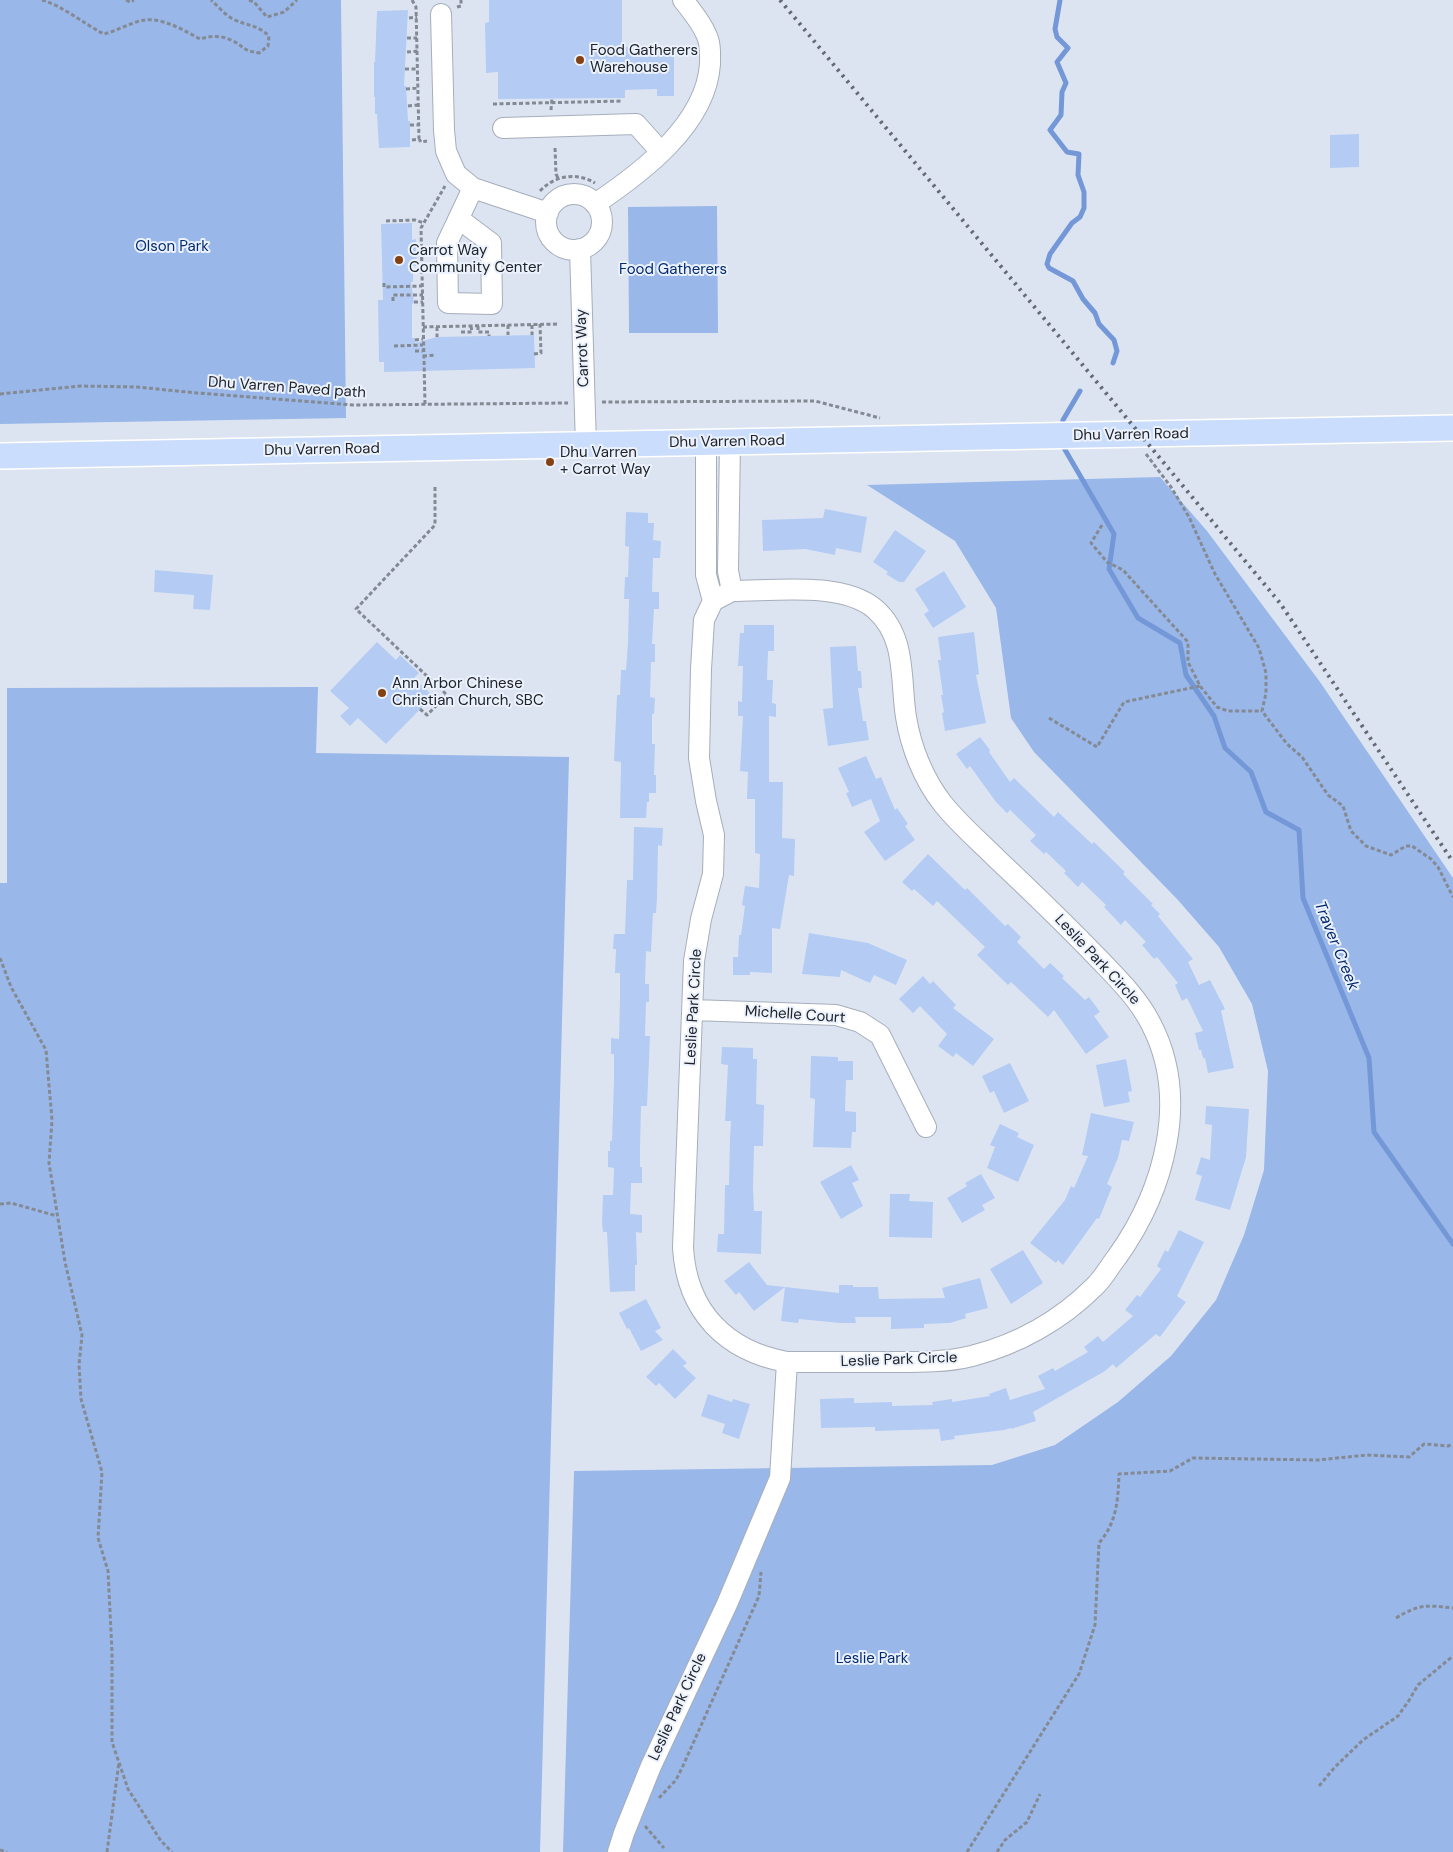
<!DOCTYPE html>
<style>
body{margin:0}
canvas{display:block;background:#dce4f2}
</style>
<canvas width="1453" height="1852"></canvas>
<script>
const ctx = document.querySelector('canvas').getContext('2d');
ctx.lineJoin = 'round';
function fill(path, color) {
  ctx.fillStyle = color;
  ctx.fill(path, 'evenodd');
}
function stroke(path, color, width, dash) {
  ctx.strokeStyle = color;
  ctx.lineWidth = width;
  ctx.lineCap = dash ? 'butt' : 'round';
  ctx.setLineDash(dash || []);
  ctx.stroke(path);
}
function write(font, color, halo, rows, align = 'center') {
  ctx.font = font + ' "DM Sans",sans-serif';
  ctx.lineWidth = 4;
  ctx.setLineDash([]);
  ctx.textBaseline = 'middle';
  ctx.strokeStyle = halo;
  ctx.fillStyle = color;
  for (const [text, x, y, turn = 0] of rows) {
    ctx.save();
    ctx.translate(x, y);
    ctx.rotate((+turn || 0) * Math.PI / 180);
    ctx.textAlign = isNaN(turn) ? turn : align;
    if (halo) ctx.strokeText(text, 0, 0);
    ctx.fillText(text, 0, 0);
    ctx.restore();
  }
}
fill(new Path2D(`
 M0,0H341L346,418L0,424Z
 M717,206L718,333H629L628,207Z
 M1160,477L1207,531L1320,682L1453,878V1852H563L574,1471L992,1465L1055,1445L1118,1402L1171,1356L1216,1300L1244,1235L1264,1170L1268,1071L1252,1004L1219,947L1177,899L1034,752L1011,718L996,608L955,541L867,485Z
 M318,687L316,753L569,757L540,1852H0V883H7V688Z`), '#9ab7e9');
stroke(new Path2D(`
 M1060,0L1055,29L1057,37L1068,48L1057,62L1066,83L1062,92L1061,115L1050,130L1067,152L1079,154L1078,175L1084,192V208L1080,217L1072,223L1050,254L1047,264L1049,268L1073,281L1083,299L1095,313L1099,324L1114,340L1117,351L1113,363
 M1063,420L1080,391
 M1064,448L1114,534L1109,569L1138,618L1180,643L1186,675L1214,716L1225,748L1251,772L1266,812L1299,830L1303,898L1369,1058L1374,1132L1453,1244`), '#7498d7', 5);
fill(new Path2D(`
 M489,0H622V47H674V96H657V89L625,90V98L498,99V72L486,73L485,23L489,22Z
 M408,10L404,86H406L408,121H410V147L379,148L377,114H375V97H374V62H375L377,11Z
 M1359,134V167L1330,168V135Z
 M412,223V240L416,239L417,266H413V282H411L414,303L412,304V338H415V343L437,337L534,335L535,368L384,372V362H379L378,300H383L381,224Z
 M825,509L867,517L861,553L836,548L835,555L805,549L763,551L762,520L823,518Z
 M626,512L648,513V523H654L653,540L661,541L660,558H653L652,592H659V609H654L652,644H655V662H651L650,697L655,698L654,714H652V744H655L654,775H656V793H649V802H647L646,818H620L621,762L614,761L617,695H620L621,670H626L628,643L629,599H624L625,577H628L629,547L625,546Z
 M895,530L926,551L904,582H899L886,574L888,572L873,562Z
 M155,570L213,575L210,610L193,609L194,595L154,592Z
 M944,571L966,607L933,628L924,614L929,611L915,589Z
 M744,625H774V651H768L767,680H773L772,703L776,704V717L769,716V782H783L782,838L795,839L794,876L789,875L780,929L772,928V973L750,972V975H733V957H738L739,935H741L745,906L742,905L745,886L759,888L760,854L755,853V799H747L748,772L740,771L743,716H738V701L742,702L743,666H738L739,649L740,633H744Z
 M974,632L979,674L976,675L986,723L945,731L942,713L944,712L941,695H943L938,660H941L938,637Z
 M377,642L396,660L400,655L419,673L414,678L433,696L386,744L358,718L350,726L340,716L349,708L330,691Z
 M856,646L858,671H861L862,688H858L863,721H866L869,740L828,746L823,709L833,708L830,647Z
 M980,737L990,750L989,752L1010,782L1014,778L1054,817L1058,812L1092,844L1094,842L1125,872L1123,874L1153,904L1151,905L1160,914L1158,916L1193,959L1188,962L1199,985L1210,980L1225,1009L1221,1011L1234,1068L1208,1073L1205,1058H1203L1201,1050H1199L1195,1033L1203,1031L1187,998L1182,1001L1175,985L1178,983L1157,957L1154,959L1142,945L1146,942L1125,920L1121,925L1104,907L1106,905L1082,882L1078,887L1064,873L1066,871L1046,852L1044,854L1030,841L1036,835L1010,810L1007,813L996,802L970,766L967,769L956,754Z
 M866,756L876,779L881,777L895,810L897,808L908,824L905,826L915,840L885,861L864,832L880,821L871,799L852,807L846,793L849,792L838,768Z
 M634,827L663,828L662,846L658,845L657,898L656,913H653L651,952L646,951L645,984H649V1002H646L645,1036H650L647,1106H641L640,1149V1167H642V1183H631L630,1214L642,1215V1233L636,1232L637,1265H635V1291L610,1292L607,1232H603L602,1223L603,1195H613L614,1168L608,1167V1151H610V1141H612L614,1079V1054H611V1038L619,1039L620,1000V973H615L616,949H613L614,934H625L627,880H633Z
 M928,854L965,890L967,888L1005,926L1008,924L1021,937L1017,942L1044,969L1050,963L1064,976L1062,978L1085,1000L1089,997L1100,1012L1094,1016L1109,1037L1086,1054L1054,1010L1048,1017L1011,982L1008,985L977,955L985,947L937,901L933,906L914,889L912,891L902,882Z
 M809,933L868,943L907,960L896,985L874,975L870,983L841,970L840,977L802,974Z
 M923,976L930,984L933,981L956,1005L953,1008L994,1039L973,1066L956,1053L953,1057L938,1046L947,1034L920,1006L913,1013L899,999Z
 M722,1047L753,1048V1059H757L756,1104L764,1105L763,1146H754L753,1188L754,1211H762L761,1254L717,1252L718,1234H724L725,1185H729L730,1138L731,1121H725L728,1065L721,1064Z
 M811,1056L838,1057V1061H853V1080H846L845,1111L856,1112V1132H852L851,1148L813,1147L815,1099L810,1098Z
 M1126,1059L1132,1091L1128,1092L1130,1102L1104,1107L1096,1065Z
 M1010,1063L1029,1101L1004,1113L994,1091L990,1093L982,1076Z
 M1206,1106L1249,1109L1246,1157L1230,1210L1195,1200L1202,1176L1196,1174L1201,1157L1210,1160L1212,1125L1205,1124Z
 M1091,1113L1134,1122L1129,1141L1122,1140L1118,1158L1107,1184L1112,1187L1099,1219L1097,1218L1063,1265L1058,1260L1056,1263L1030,1243L1065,1200L1071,1186L1074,1188L1088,1156L1082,1155Z
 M1000,1124L1019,1133L1017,1137L1034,1145L1018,1182L987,1168L995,1147L990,1145Z
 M851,1165L859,1180L852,1183L863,1206L841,1219L820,1182Z
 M981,1174L995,1198L982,1205L985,1210L962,1223L947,1198L967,1186L965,1183Z
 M890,1194H910L909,1201L933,1202L932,1238L889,1237Z
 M1179,1230L1204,1242L1177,1296L1186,1302L1160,1337L1156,1334L1116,1368L1113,1364L1105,1371L1033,1412L1036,1421L1011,1429V1428L1004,1430L954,1436L955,1439L941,1441L939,1429L875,1431V1427L821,1428L820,1399L854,1398V1403L892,1402V1406L933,1405L932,1402L952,1399V1402L990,1396L989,1394L1006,1388L1010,1400L1045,1389L1038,1376L1053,1368L1055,1371L1088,1352L1084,1347L1098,1336L1103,1342L1133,1316L1125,1310L1137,1295L1140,1297L1161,1269L1157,1266L1165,1250L1168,1252Z
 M1023,1250L1043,1283L1011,1304L990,1269Z
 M749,1262L767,1285L839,1293V1285H853V1287H878L879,1299L945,1298L942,1288L980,1278L988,1308L965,1314L966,1318L950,1323L924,1324V1328L891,1329V1317H855L856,1323H840L799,1319L798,1323L781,1321L785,1287L754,1311L739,1292L736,1295L724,1281Z
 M646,1299L661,1328L655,1331L663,1340L641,1351L629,1328L627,1329L619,1313Z
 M673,1349L687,1363L683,1366L696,1378L675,1399L659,1383L656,1386L646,1377Z
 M708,1394L732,1402L733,1399L750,1404L739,1439L722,1433L725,1424L701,1416Z`), '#b4ccf3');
const minor = new Path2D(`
 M441,14L444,130L446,151L456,174L473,188L548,213
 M503,128L636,124L661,152
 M546 222a28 28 0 1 1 56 0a28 28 0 1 1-56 0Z
 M595,204C641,173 706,125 710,64C710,55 711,43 706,34C701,22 691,10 683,0
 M459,219L491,243L492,304L448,303L447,243L473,188
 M580,249L586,446
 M730,442L728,571L732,591
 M706,443V575L713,601
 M732,591C773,591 842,581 875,609C907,637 900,679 906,717C911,748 924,780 943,804C959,824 979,841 997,859C1031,891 1065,924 1098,958C1117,978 1137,997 1150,1022C1191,1098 1164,1191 1117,1257C1109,1267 1103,1279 1094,1287C1061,1320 1018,1344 972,1356C944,1363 913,1362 883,1362C851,1362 819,1362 787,1362C726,1351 687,1312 683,1248L694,961L701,919L713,874L714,835L706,801L699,758L701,669L704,620L713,601Z
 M693,1010L836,1015L860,1022L880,1035L926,1127
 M618,1852L624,1833L651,1766L727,1604L780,1478L787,1362`);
const major = new Path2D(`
 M0,456L1453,428`);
stroke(minor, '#a6aebb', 22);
stroke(major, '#fff', 28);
stroke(new Path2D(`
 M42,0C63,6 84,24 104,34C117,31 131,22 145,20C164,18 183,30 200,39C210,36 221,35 231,40C245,46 240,50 259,53L268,46L269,36C257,24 246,26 233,19C225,15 218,6 211,0
 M126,0L130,2L134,0
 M249,0L254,2L267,17L284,12L297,0
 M412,0L416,7L419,139
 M457,7L461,6V0
 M409,18L417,17
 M407,38H417
 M407,52L418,51
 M405,69H418
 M406,89L418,88
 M493,104L622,101
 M408,106L418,105
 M551,110L552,98
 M410,125H418
 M412,140L419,139L421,142L427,141
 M555,148L556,174L558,178
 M540,191C555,175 577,172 595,183
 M386,221L415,220L424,223
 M416,253H421
 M384,283V287L422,286
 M393,301V295H423
 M414,302H423
 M508,325V335
 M532,325V335
 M478,326V332H489V336
 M423,327L559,324
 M437,327V337
 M461,332H472L471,326
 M415,340L423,339
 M394,346L423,345
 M415,351H423
 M534,354L541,353L540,324
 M423,356L436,355
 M0,394L80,386L137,387L197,393L353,405L568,403
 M602,402L815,401L880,418
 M425,404L421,228L445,186
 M1146,454L1171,487L1189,517L1215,574L1259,648L1266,673V693L1262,711L1287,744L1302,757L1328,795L1343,806L1351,831L1366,846L1391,855L1406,846H1412L1431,859L1438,867L1453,897
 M1102,525L1091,543L1107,562L1123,570L1188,642V662L1200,686L1217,707L1228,711H1262
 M420,709L427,715L447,695L356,609L435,525V487
 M1049,718L1097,747L1124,702L1200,686
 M0,958L11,987L46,1050L52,1120L49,1163L65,1262L82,1335L79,1365L81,1399L102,1472L98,1538L108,1571L112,1652V1742L128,1789L161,1841L172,1852
 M0,1204L11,1203L57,1216
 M1396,1618C1419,1604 1427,1605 1453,1608
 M1319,1786L1335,1767L1363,1740L1398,1716L1408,1702L1418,1685L1453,1656
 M659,1798L676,1780L682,1768L759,1596L761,1572
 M645,1826L664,1848
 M0,1850L7,1852
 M107,1852L119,1762
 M967,1852L1079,1674L1095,1625L1099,1543C1117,1522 1118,1500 1119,1474L1170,1471L1193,1458L1318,1460L1367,1455L1409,1457L1424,1444L1448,1446L1453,1444
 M997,1852L1005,1840L1027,1822L1040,1794`), '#848a93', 3, [4, 2.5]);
stroke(minor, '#fff', 20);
stroke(major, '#cbddfd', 25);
stroke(new Path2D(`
 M780,0L1280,603L1453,862`), '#656a72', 4, [2.5, 5]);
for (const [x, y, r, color] of [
 [580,60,5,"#844111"],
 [399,260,5,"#844111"],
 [550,462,5,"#844111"],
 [382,693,5,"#844111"]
]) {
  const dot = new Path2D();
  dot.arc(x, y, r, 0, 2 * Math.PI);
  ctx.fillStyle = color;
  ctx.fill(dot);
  stroke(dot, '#ebf2fd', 2);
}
write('15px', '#202328', '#ebf2fd', [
 ["Food Gatherers",590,51],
 ["Warehouse",590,68],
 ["Carrot Way",409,251],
 ["Community Center",409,268],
 ["Dhu Varren",560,453],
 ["+ Carrot Way",560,470],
 ["Ann Arbor Chinese",392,684],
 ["Christian Church, SBC",392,701]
], 'left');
write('15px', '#032b73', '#ebf2fd', [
 ["Olson Park",172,247],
 ["Food Gatherers",673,270],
 ["Leslie Park",872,1659]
]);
write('15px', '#202328', '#ebf2fd', [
 ["Carrot Way",583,348,-92],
 ["Dhu Varren Paved path",287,388,4],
 ["Dhu Varren Road",1131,435,-1],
 ["Dhu Varren Road",727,442,-1],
 ["Dhu Varren Road",322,450,-1],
 ["Leslie Park Circle",1097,960,47],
 ["Leslie Park Circle",694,1007,-87],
 ["Michelle Court",795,1015,4],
 ["Leslie Park Circle",899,1360,-2],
 ["Leslie Park Circle",678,1707,-65]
]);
write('italic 16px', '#00266e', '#ebf2fd', [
 ["Traver Creek",1336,946,68]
]);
</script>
